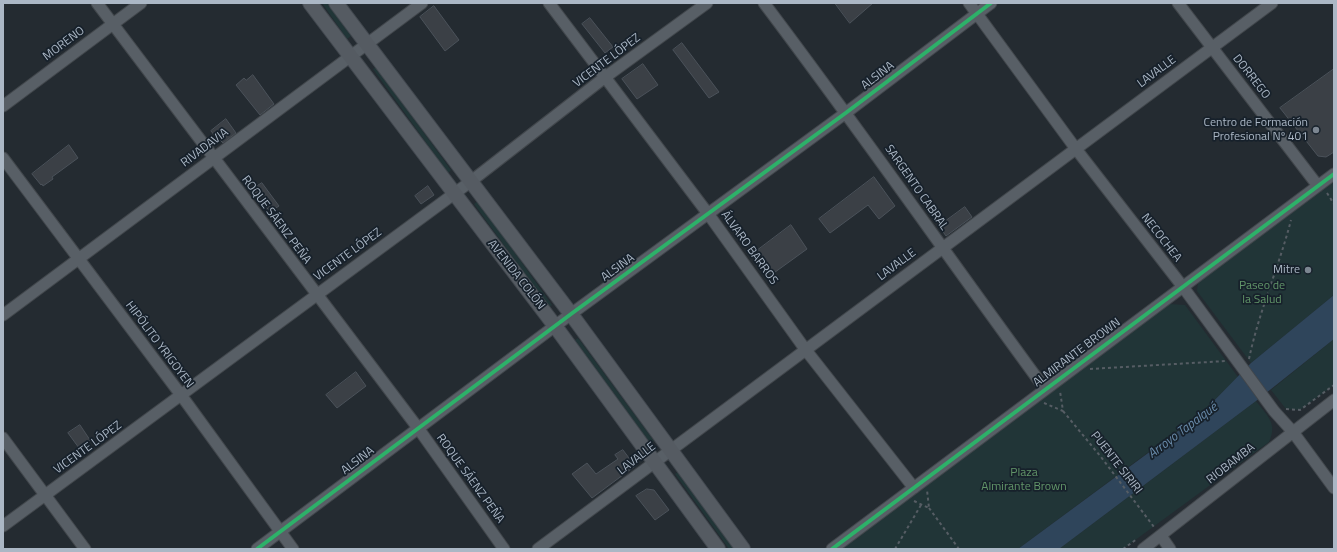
<!DOCTYPE html>
<meta charset="utf-8">
<style>
body{margin:0}
#map{position:relative;width:1337px;height:552px;overflow:hidden;background:#242b31;font-family:"Titillium Web",sans-serif}
canvas{display:block}
.frame{position:absolute;inset:0;border:4px solid #abb7c5;pointer-events:none}
</style>
<div id="map">
<canvas width="1337" height="552"></canvas>
<div class="frame"></div>
</div>
<script>
const ctx = document.querySelector('canvas').getContext('2d');
ctx.lineJoin = 'round';
function fill(path, color) {
  ctx.fillStyle = color;
  ctx.fill(path, 'evenodd');
}
function stroke(path, color, width, dash) {
  ctx.strokeStyle = color;
  ctx.lineWidth = width;
  ctx.lineCap = dash ? 'butt' : 'round';
  ctx.setLineDash(dash || []);
  ctx.stroke(path);
}
function write(font, color, halo, rows, align = 'center') {
  ctx.font = font + ' "Titillium Web",sans-serif';
  ctx.lineWidth = 3.5;
  ctx.setLineDash([]);
  ctx.textBaseline = 'middle';
  ctx.strokeStyle = halo;
  ctx.fillStyle = color;
  for (const [text, x, y, turn = 0] of rows) {
    ctx.save();
    ctx.translate(x, y);
    ctx.rotate((+turn || 0) * Math.PI / 180);
    ctx.textAlign = isNaN(turn) ? turn : align;
    if (halo) ctx.strokeText(text, 0, 0);
    ctx.fillText(text, 0, 0);
    ctx.restore();
  }
}
fill(new Path2D(`
 M322,3H327L351,36L347,39Z
 M376,67L451,170L448,173L373,69Z
 M1334,182V295L1251,363L1197,291L1198,282Z
 M478,201L552,305L549,307L474,204Z
 M1169,304L1185,305L1238,377L1201,413L1018,549H840Z
 M578,338L654,441L650,443L575,340Z
 M1334,339V385L1300,410L1286,409L1271,390Z
 M1256,401C1267,416 1278,423 1269,442L1123,549H1059Z
 M678,472L734,549H729L675,474Z`), '#213537');
fill(new Path2D(`
 M1334,295V339L1256,401L1059,549H1018L1201,414L1251,363Z`), '#2f455b');
const building = new Path2D(`
 M835,3H873L850,23Z
 M434,6L459,40L445,51L420,17Z
 M590,18L613,47L605,53L582,24Z
 M682,43L719,92L709,98L673,50Z
 M643,64L658,85L637,99L622,79Z
 M1334,69V152L1326,157L1318,156L1280,108Z
 M253,75L274,104L260,115L236,85L244,78L246,80Z
 M226,119L236,133L223,143L220,140L219,141L211,131Z
 M69,145L78,158L52,177L53,179L43,186L42,184L41,185L32,174Z
 M874,177L895,206L879,219L868,205L830,233L819,219Z
 M262,183L279,206L270,212L253,189Z
 M428,186L434,195L421,204L415,196Z
 M965,207L972,217L946,236L939,226Z
 M791,225L807,249L771,275L754,253Z
 M356,372L366,386L337,408L326,395Z
 M80,425L90,440L79,448L68,433Z
 M623,450L635,466L592,498L572,474L587,463L596,474L618,459L615,455Z
 M647,489L654,490L669,510L655,520L636,496Z`);
fill(building, '#3b4046');
stroke(building, '#4b525a', 1);
const minor = new Path2D(`
 M97,3L418,428L504,549
 M549,3L709,215L805,349L914,488
 M764,3C860,130 951,261 1045,389
 M969,3L1076,149L1183,287L1274,411L1293,432L1334,488
 M1178,3L1318,186
 M3,106L141,3
 M3,158L181,395L293,549
 M3,315L422,3
 M3,438L85,549
 M3,526L470,182L604,78L707,3
 M1161,536L1170,549
 M257,549L571,314L847,112L991,3
 M538,549L1272,3
 M832,549L1334,174
 M1143,549L1334,400`);
const major = new Path2D(`
 M310,3L555,326L718,549
 M336,3L571,314L743,549`);
stroke(minor, '#42474c', 13);
stroke(major, '#41474e', 16);
stroke(new Path2D(`
 M1327,193L1334,204
 M1249,359C1259,311 1279,267 1291,220
 M1090,369L1226,361
 M1044,403L1063,411L1060,391
 M1286,409L1300,410L1334,385
 M1063,411L1101,457L1154,527
 M914,501L929,508L927,490
 M929,508L959,549
 M895,549L921,505
 M1123,549L1137,539`), '#565d64', 2, [3, 3]);
stroke(minor, '#585f66', 11);
stroke(major, '#555b62', 14);
stroke(new Path2D(`
 M257,549L571,314L847,112L991,3
 M832,549L1334,174`), '#2db169', 4);
for (const [x, y, r, color] of [
 [1316,130,4,"#7c8691"],
 [1308,270,4,"#7c8691"]
]) {
  const dot = new Path2D();
  dot.arc(x, y, r, 0, 2 * Math.PI);
  ctx.fillStyle = color;
  ctx.fill(dot);
  stroke(dot, '#17212b', 1.5);
}
write('12px', '#abb7c5', '#17212b', [
 ["MORENO",64,44,-37],
 ["VICENTE LÓPEZ",607,61,-37],
 ["LAVALLE",1157,72,-37],
 ["ALSINA",878,76,-37],
 ["DORREGO",1251,77,52],
 ["RIVADAVIA",205,148,-37],
 ["SARGENTO CABRAL",916,188,55],
 ["ROQUE SÁENZ PEÑA",276,220,53],
 ["NECOCHEA",1161,238,52],
 ["ÁLVARO BARROS",749,248,54],
 ["VICENTE LÓPEZ",348,255,-36],
 ["LAVALLE",897,265,-37],
 ["ALSINA",618,268,-36],
 ["AVENIDA COLÓN",516,275,52],
 ["HIPÓLITO YRIGOYEN",159,345,53],
 ["ALMIRANTE BROWN",1077,353,-37],
 ["VICENTE LÓPEZ",88,448,-36],
 ["LAVALLE",637,459,-38],
 ["ALSINA",358,461,-37],
 ["PUENTE SIRIRI",1116,463,52],
 ["RIOBAMBA",1231,464,-38],
 ["ROQUE SÁENZ PEÑA",470,479,54]
]);
write('12px', '#abb7c5', '#17212b', [
 ["Centro de Formación",1308,123],
 ["Profesional Nº 401",1308,137],
 ["Mitre",1300,270]
], 'right');
write('12px', '#629669', '#17212b', [
 ["Paseo de",1262,286],
 ["la Salud",1262,300],
 ["Plaza",1024,473],
 ["Almirante Brown",1024,487]
]);
write('italic 13px', '#698baa', '#17212b', [
 ["Arroyo Tapalqué",1183,431,-37]
]);
</script>
